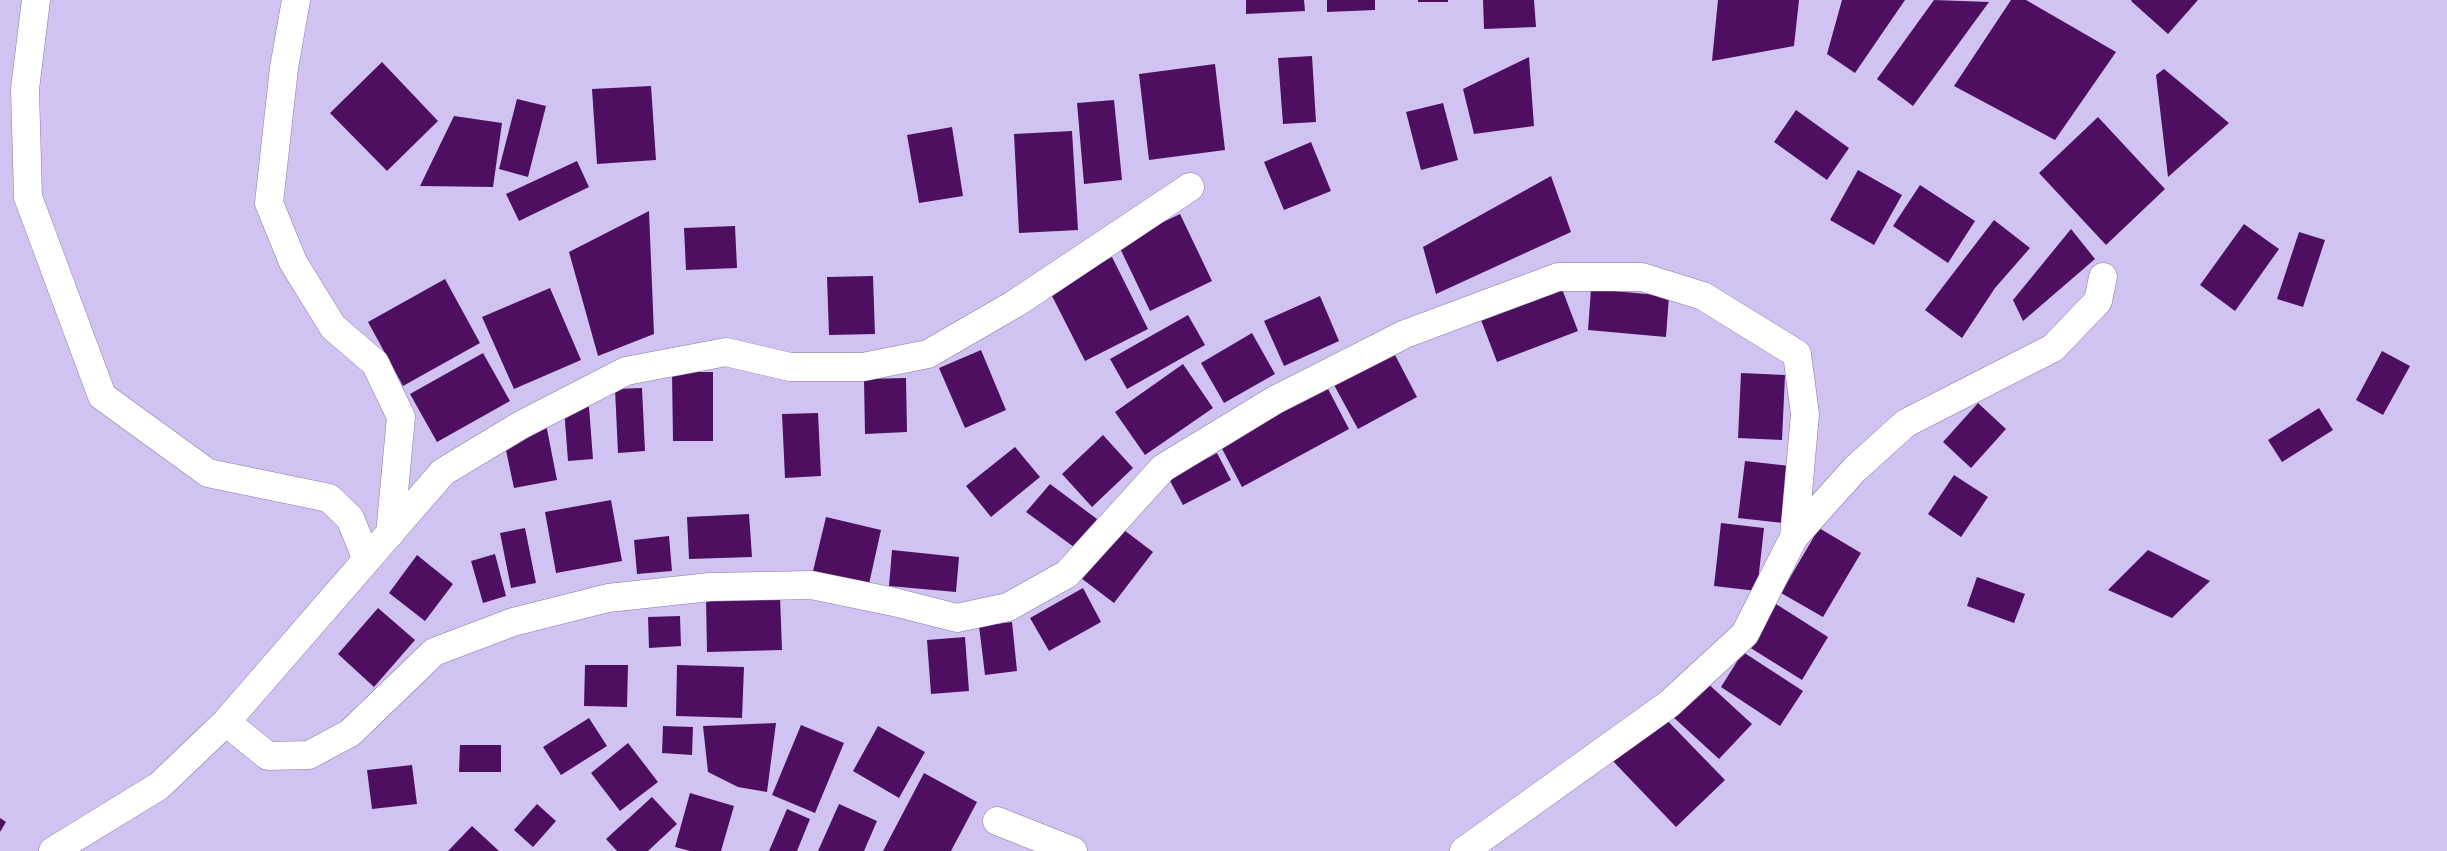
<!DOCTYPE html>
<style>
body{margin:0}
canvas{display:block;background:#d0c3f2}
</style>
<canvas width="2447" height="851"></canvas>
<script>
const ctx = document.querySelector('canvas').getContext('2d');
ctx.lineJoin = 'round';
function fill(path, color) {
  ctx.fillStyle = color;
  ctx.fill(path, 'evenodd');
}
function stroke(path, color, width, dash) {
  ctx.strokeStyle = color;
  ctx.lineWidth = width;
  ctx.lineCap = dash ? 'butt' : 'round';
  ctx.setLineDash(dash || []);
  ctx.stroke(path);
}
fill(new Path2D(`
 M1246,0H1304L1305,11L1246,14Z
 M1327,0H1375V10L1327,12Z
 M1418,0H1448V2H1418Z
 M1483,0H1534L1536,27L1484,29Z
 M1718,0H1799L1794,46L1712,61Z
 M1842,0H1905L1855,73L1827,54Z
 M1934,0L1989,2L1913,106L1877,79Z
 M2011,0H2026L2116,52L2055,140L1954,86Z
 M2132,0H2198L2168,34L2131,1Z
 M1312,56L1316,122L1283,124L1278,58Z
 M1529,57L1534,126L1474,134L1463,89Z
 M382,62L438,121L387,171L330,113Z
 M1215,64L1225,150L1149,160L1139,74Z
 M2164,69L2229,123L2168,177L2156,75Z
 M651,86L656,160L597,164L592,89Z
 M517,99L546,106L528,177L499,169Z
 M1114,100L1122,180L1084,184L1077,103Z
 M1443,103L1458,160L1421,170L1406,112Z
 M1796,110L1849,148L1827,180L1774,142Z
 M454,116L502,123L493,187L420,186Z
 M2098,117L2165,189L2106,245L2039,173Z
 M952,127L963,196L919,203L907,135Z
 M1072,131L1078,230L1019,233L1014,134Z
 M1311,142L1331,191L1284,210L1264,162Z
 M577,161L589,187L519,221L506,194Z
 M1858,170L1902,195L1874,245L1830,220Z
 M1551,176L1571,232L1436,294L1423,247Z
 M1920,185L1975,221L1948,263L1893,226Z
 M649,211L654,334L598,356L569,252Z
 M1180,214L1212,281L1150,311L1118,244Z
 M1994,220L2030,248L1995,288L1962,338L1925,310Z
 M2244,224L2279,249L2235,311L2200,285Z
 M735,226L737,268L686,270L684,228Z
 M2071,229L2095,259L2023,321L2013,300Z
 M2299,232L2325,240L2303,307L2277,299Z
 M1112,257L1148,329L1085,361L1049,290Z
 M873,276L875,334L829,335L827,277Z
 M445,279L480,343L403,386L368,322Z
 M550,288L581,360L514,389L482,317Z
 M1562,289L1578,331L1497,362L1481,320Z
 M1591,289L1669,296L1666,337L1588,330Z
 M1320,296L1339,341L1284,366L1264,321Z
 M1188,315L1205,345L1127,389L1110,359Z
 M1252,333L1275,374L1224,403L1201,363Z
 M981,350L1006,410L965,428L939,368Z
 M2382,351L2410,366L2383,415L2356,400Z
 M483,353L510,401L437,442L410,394Z
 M1394,353L1417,397L1358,429L1334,385Z
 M1183,364L1213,408L1145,455L1115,412Z
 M672,372H713V441H673Z
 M1741,373L1785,375L1782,440L1738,438Z
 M906,378L907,432L865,434L864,379Z
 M1326,385L1349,429L1242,487L1219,443Z
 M642,388L645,451L618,453L615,389Z
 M1978,403L2006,429L1971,468L1943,442Z
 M589,407L593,459L568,461L564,408Z
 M2319,408L2333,430L2282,462L2268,440Z
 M818,413L821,476L785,478L782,414Z
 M545,419L557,480L514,488L504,441Z
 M1103,435L1133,468L1092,507L1062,474Z
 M1015,447L1040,477L991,517L966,486Z
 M1217,453L1231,480L1183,505L1169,479Z
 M1745,461L1790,466L1783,523L1738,518Z
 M1954,475L1988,497L1961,537L1928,514Z
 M1050,484L1097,519L1078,550L1026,512Z
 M611,500L622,561L556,573L545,512Z
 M749,514L752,557L689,559L687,517Z
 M826,517L881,530L869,584L813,571Z
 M1721,523L1764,528L1757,591L1714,586Z
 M1120,527L1153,552L1114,603L1081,578Z
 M525,528L536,583L511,588L500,533Z
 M1819,528L1861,553L1823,617L1781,593Z
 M669,536L672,571L637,574L634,540Z
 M892,550L959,557L956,592L889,586Z
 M2148,550L2210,581L2172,618L2108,590Z
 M495,554L506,596L483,603L471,561Z
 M417,555L453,584L425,621L389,593Z
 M1977,577L2025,594L2014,623L1967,606Z
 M1083,588L1101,622L1049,651L1030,618Z
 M780,596L782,650L707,652L706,598Z
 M1776,604L1828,637L1802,680L1749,647Z
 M378,608L415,640L374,687L338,654Z
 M680,616L681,646L649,648L648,617Z
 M1012,622L1017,671L985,675L979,626Z
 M965,637L969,691L931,694L927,640Z
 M1743,652L1803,691L1780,726L1721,687Z
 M585,665H628L627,707L584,706Z
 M677,665L744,667L742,718L676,716Z
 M1703,679L1752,724L1719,759L1671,715Z
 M1658,711L1725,780L1676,827L1610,758Z
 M589,718L607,746L561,775L543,747Z
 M776,723L767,792L738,787L708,772L703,726Z
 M801,725L844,743L815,813L772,795Z
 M663,726L693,727L692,755L662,753Z
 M878,726L925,752L899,798L853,771Z
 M628,743L658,782L620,811L591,773Z
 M460,745H501V772H459Z
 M412,765L417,804L372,809L367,770Z
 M924,773L977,802L951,851H883Z
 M690,793L734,806L721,851H690L675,847Z
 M652,797L677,824L648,851H617L606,839Z
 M537,804L556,821L533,847L514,830Z
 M839,804L877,821L864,851H818Z
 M787,809L810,819L797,851H769Z
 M0,818L6,822L0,832Z
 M472,826L499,851H448Z`), '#4e0f60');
const street = new Path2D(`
 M36,0L25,89L28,197L102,396L208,473L329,498L350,518L367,560
 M296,0L284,68L269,203L293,262L333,327L375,363L401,417L390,534
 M1794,537L1855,469L1906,423L2053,348L2098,301L2103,277
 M226,722L268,756L309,755L350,733L434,652L513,622L608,598L710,587L811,585L894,602L957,618L1008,607L1067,574L1163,468L1275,400L1405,334L1558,277H1642L1703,296L1797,354L1805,414L1794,537L1745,634L1669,704L1464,851
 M997,821L1073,851
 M53,851L159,786L226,722L443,472L521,425L626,371L726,352L790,367H863L928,354L1016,303L1190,187`);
stroke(street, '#867aa5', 29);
stroke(street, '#fff', 28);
</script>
